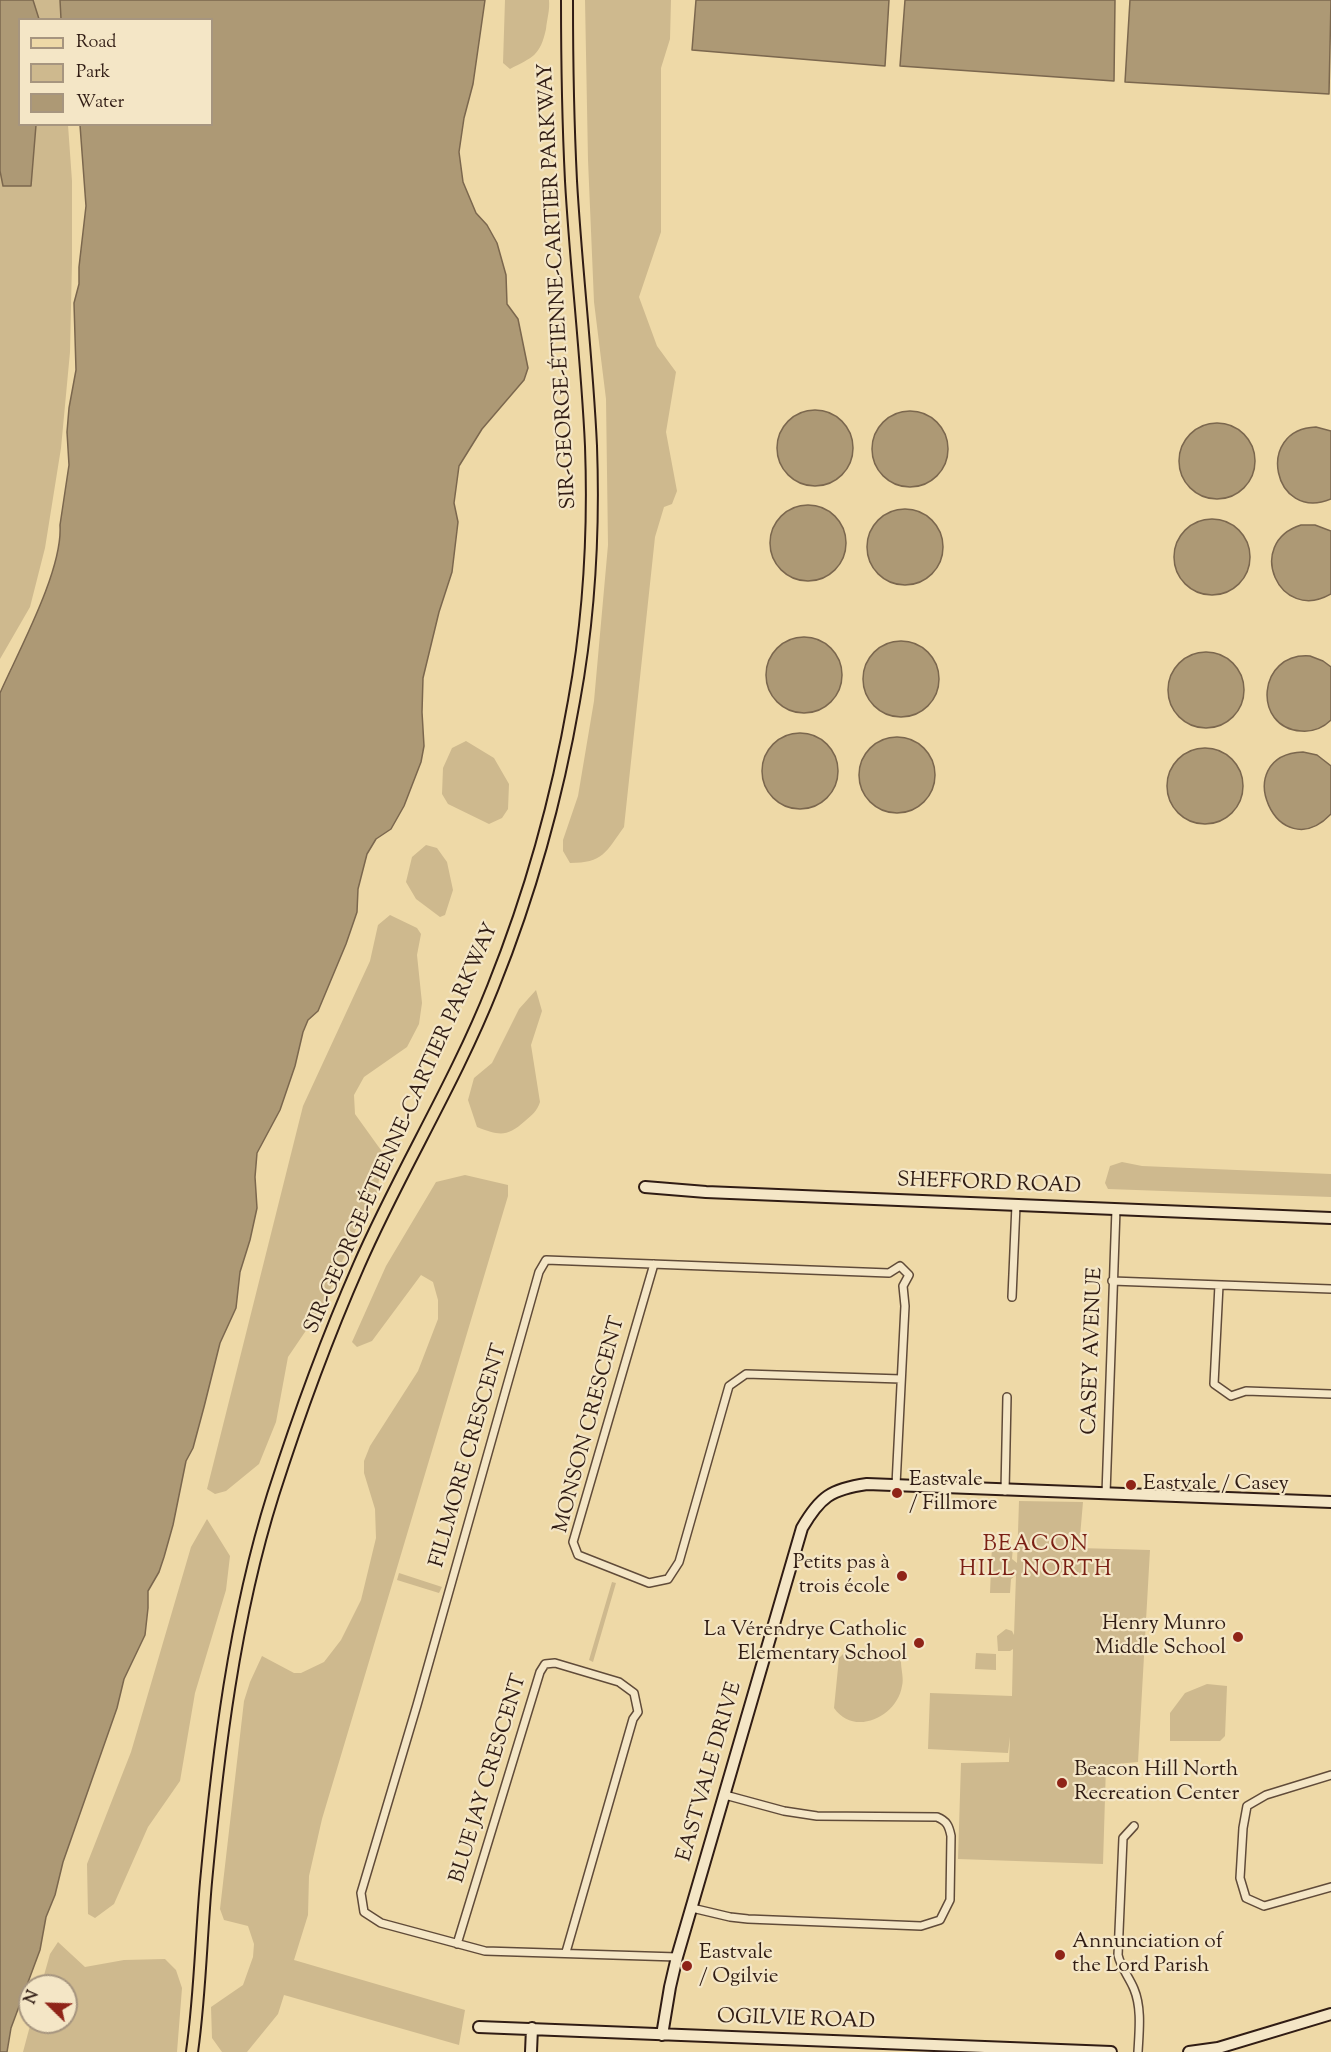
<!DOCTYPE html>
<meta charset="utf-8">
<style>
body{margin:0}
#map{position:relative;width:1331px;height:2052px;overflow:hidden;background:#eed9a7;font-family:"Sorts Mill Goudy",serif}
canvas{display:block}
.legend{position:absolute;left:18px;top:18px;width:195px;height:108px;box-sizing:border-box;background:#f4e6c6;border:2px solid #a6957f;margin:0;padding:8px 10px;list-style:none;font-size:18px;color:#301c14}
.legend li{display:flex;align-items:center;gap:12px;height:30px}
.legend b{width:30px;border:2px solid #a6957f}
.north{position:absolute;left:18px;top:1974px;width:60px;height:60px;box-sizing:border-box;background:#f4e6c6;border:2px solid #a6957f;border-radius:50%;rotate:293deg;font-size:16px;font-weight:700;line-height:24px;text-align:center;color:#301c14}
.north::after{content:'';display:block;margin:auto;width:21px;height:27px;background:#8f2418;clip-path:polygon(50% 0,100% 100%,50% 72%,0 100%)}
</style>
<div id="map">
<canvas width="1331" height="2052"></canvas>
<ul class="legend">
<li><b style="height:8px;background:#eed9a7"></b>Road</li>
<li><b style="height:16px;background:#ceb98e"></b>Park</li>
<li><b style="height:16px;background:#ad9975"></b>Water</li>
</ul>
<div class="north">N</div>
</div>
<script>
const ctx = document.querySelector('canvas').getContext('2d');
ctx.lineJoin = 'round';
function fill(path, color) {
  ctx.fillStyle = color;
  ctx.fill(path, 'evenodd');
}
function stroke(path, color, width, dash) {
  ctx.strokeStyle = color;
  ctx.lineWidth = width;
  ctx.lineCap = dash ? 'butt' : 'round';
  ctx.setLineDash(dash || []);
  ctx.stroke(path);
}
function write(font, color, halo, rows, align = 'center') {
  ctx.font = font + ' "Sorts Mill Goudy",serif';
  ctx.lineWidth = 4.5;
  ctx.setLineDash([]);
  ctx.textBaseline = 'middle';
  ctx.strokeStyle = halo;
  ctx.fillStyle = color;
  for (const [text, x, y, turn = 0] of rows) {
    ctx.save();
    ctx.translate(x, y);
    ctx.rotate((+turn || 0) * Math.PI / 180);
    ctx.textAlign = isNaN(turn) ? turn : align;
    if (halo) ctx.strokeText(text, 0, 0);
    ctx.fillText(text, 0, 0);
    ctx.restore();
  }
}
fill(new Path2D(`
 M33,0H60L61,19H39Z
 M505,0H549C550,10 547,19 546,29C540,56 533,57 510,69L503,63Z
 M585,0H671L670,39L661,68V232L639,297L657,346L676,372L666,432L677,491L672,504L664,507L655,537L624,827C606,852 603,863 570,863L563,851V840L578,796L594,701L608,545L606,399L594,302L588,160Z
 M36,125H68L72,181V262L70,352L61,448L45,548L30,607L0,659V171L3,186H31Z
 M466,741L494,758L509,784L508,809L502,818L489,824L448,804L442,794L443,768L452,748Z
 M426,845L437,848L447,862L453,890L445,915L440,917L416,899L406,882L412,857Z
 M390,915L417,928L421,934L417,955L422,1003L419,1024L407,1047L364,1077L354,1095L355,1114L383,1153L376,1199L357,1227L324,1304L288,1357L276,1422L259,1464L226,1491L215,1494L207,1489L303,1106L370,961L378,925Z
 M536,990L542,1011L531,1045L540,1102C537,1111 532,1115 525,1121C507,1137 500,1136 477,1127L468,1100L474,1078L492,1063L519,1009Z
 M1122,1162L1142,1166L1331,1174V1197L1108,1189L1105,1183L1110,1166Z
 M465,1175L508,1185V1196L322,1819L309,1876L308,1915L294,1960L465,2010L459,2045L284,1995L278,2014L247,2052H222L212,2038L211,2007L243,1985L253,1957L254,1944L248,1926L224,1920L220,1909L244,1701L250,1682L262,1656L294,1673H301L324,1662L341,1640L361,1600L376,1538L375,1509L364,1473V1461L370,1446L418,1371L438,1319V1300L433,1282L421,1275L372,1341L357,1347L352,1342L386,1266L436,1182Z
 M1019,1501L1083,1502L1079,1548L1150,1550L1138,1762L1106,1765L1103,1864L958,1859L961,1763L1009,1762L1010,1737L1008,1753L928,1749L930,1693L1012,1696L1013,1649L1010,1651H998L997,1636L1006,1629L1012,1631L1014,1635L1016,1575L1011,1579L1010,1593H990L992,1544L1013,1546L1012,1559L1017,1563Z
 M207,1519L230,1556L226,1590L195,1693L180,1781L148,1827L114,1904L95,1918L88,1914L87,1864L131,1752L191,1547Z
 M399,1573L442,1587L439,1593L397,1580Z
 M612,1582L616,1583L593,1662L589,1660Z
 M846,1651L895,1655L901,1662C901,1669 904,1679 902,1686C897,1717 854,1737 834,1708L839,1658Z
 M976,1653L996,1654V1670L975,1669Z
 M1207,1684L1227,1686L1225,1736L1220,1741H1170V1713L1185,1693Z
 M58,1942L85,1967L124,1960L165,1959L176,1970L182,1988L177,2052H23L31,2022H66V1986H41L50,1954Z`), '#ceb98e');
const water = new Path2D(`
 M0,0H33L39,19L20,20V124L36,125L31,186H3L0,171Z
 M60,0H485L473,84L464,118L459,152L463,182L476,213L487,225L497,243L506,275L507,304L518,319L528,368L524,380L482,429L459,466L454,503L458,522L452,572L439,612L423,678L422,712L424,746L421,762L404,806L391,829L376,839L367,854L358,889L357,912L346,944L318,1011L308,1020L303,1032L295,1066L280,1110L257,1153L255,1177L257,1208L250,1240L240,1272L236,1308L220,1343L204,1407L193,1448L186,1461L173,1525L164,1557L159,1572L148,1591V1608L145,1635L124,1679L117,1708L63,1862L55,1895L46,1917L40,1950L11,2028L7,2052H0V693C19,650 63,570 60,525L69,465L67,432L69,408L76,370L74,303L79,284V267L86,206L80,125L212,124V20L61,19Z
 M696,0H889L885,66L692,50Z
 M905,0H1115L1114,81L900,66Z
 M1130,0H1331L1329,94L1125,82Z
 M777 448a38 38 0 1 1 76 0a38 38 0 1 1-76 0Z
 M872 449a38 38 0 1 1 76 0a38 38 0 1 1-76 0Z
 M1179 461a38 38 0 1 1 76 0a38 38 0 1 1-76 0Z
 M1316,427L1331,431V499C1273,523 1254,429 1316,427Z
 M770 543a38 38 0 1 1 76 0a38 38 0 1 1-76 0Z
 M867 547a38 38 0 1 1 76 0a38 38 0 1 1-76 0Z
 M1174 557a38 38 0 1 1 76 0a38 38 0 1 1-76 0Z
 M1301,525H1315L1331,531V594C1279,624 1244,543 1301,525Z
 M766 675a38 38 0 1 1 76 0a38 38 0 1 1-76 0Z
 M863 679a38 38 0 1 1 76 0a38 38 0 1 1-76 0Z
 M1168 690a38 38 0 1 1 76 0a38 38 0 1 1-76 0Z
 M1310,656L1323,661L1331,667V720C1323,728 1313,732 1301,731C1252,728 1257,652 1310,656Z
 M762 771a38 38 0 1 1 76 0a38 38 0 1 1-76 0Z
 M859 775a38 38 0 1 1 76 0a38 38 0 1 1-76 0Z
 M1167 786a38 38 0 1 1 76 0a38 38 0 1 1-76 0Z
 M1303,752L1317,755L1331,766V814C1278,870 1227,755 1303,752Z`);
fill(water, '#ad9975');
stroke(water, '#7b674e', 1.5);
const street = new Path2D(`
 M654,1264L573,1542L578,1555L649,1583L668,1579L679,1562L729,1386L746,1374L901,1379
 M1112,1281L1331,1289
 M1219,1285L1214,1384L1231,1396L1246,1391L1331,1394
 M1012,1297L1016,1205
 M1005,1491L1007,1397
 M1106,1494L1116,1209
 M1331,1775L1266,1795L1247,1806L1243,1828L1240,1878L1246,1898L1264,1906L1331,1887
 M1134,1826L1123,1838L1118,1955C1121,1968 1129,1977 1134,1989C1142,2008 1139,2032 1138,2052
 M692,1908L730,1917L748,1919L921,1926L940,1920L950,1900L951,1836C949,1826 947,1821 937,1817L817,1816L784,1811L725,1795
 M457,1944L540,1672L545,1664L555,1663L619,1682L634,1693L638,1712L633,1719L566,1952
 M677,1957L485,1951L381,1923L364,1912L361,1893L417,1705L539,1272L546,1260L889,1273L900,1266L909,1275L903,1286L905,1306L896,1485`);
const secondary = new Path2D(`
 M645,1187L706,1192L1331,1218
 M479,2027L1111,2052
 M662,2035L670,1987L677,1957L802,1528C820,1497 831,1489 867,1484L1331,1502
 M531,2052L532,2028
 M1189,2052L1218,2048L1331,2014`);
const primary = new Path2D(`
 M192,2052C200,1996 201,1939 206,1882C218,1753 234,1619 273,1495C298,1417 326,1340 359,1265C400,1171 455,1083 493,987C530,895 557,799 574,701C589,619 594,530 591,446C587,358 576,269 571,181C568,121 567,60 567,0`);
stroke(street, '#604b39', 10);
stroke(secondary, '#301c14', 14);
stroke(primary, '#301c14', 14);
stroke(street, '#f4e6c6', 7);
stroke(secondary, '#f4e6c6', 10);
stroke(primary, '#eed9a7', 10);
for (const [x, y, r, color] of [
 [1131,1485,6,"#8f2418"],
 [897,1493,6,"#8f2418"],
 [902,1576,6,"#8f2418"],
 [1238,1637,6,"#8f2418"],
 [919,1643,6,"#8f2418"],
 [1062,1783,6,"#8f2418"],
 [1060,1955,6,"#8f2418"],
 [687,1966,6,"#8f2418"]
]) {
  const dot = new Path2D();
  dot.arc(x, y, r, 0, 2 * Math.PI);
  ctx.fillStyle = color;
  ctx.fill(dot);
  stroke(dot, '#f4e6c6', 2);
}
write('21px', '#301c14', '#f4e6c6', [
 ["SIR-GEORGE-ÉTIENNE-CARTIER PARKWAY",559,286,-93],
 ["SIR-GEORGE-ÉTIENNE-CARTIER PARKWAY",403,1129,-66],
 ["SHEFFORD ROAD",989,1185,2],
 ["CASEY AVENUE",1094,1351,-88],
 ["MONSON CRESCENT",591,1425,-75],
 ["FILLMORE CRESCENT",470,1456,-74],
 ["EASTVALE DRIVE",711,1772,-74],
 ["BLUE JAY CRESCENT",490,1779,-73],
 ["OGILVIE ROAD",796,2021,2]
]);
write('21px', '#301c14', '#f4e6c6', [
 ["Eastvale",909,1481],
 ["/ Fillmore",909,1505],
 ["Eastvale / Casey",1143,1485],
 ["Petits pas à",890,1564,"right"],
 ["trois école",890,1588,"right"],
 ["Henry Munro",1226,1625,"right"],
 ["Middle School",1226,1649,"right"],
 ["La Vérendrye Catholic",907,1631,"right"],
 ["Elementary School",907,1655,"right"],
 ["Beacon Hill North",1074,1771],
 ["Recreation Center",1074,1795],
 ["Annunciation of",1072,1943],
 ["the Lord Parish",1072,1967],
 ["Eastvale",699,1954],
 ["/ Ogilvie",699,1978]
], 'left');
ctx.letterSpacing = '1.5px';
write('22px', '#7a1f14', '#f4e6c6', [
 ["BEACON",1036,1546],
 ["HILL NORTH",1036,1571]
]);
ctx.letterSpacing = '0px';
</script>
